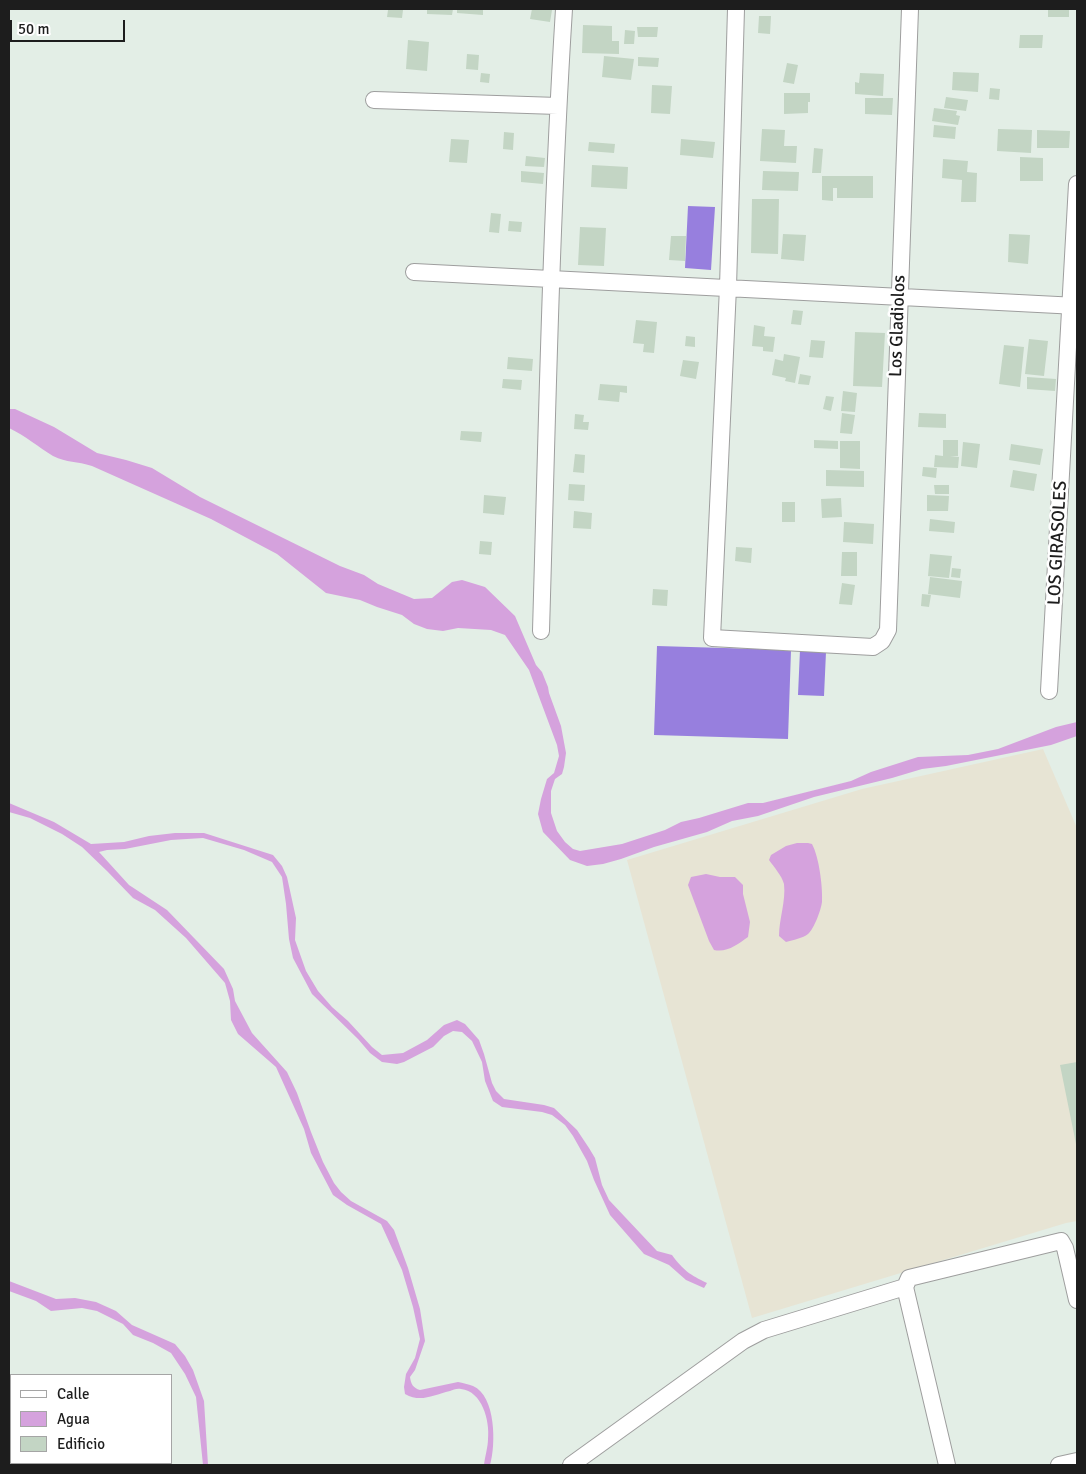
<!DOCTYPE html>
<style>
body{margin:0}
#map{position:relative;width:1086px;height:1474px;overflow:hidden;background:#e3eee6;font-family:Signika,sans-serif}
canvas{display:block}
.frame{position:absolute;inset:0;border:10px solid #1d1d1d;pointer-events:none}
.legend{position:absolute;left:10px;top:1374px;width:162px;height:90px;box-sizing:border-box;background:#fff;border:1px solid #a5a5a5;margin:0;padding:6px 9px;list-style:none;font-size:15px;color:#1d1d1d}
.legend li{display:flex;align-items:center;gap:10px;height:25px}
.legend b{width:25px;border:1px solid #a5a5a5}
.scale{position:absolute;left:10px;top:20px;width:115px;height:22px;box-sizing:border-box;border:2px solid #1d1d1d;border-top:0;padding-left:6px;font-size:15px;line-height:18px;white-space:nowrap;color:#1d1d1d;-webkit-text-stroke:4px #fff;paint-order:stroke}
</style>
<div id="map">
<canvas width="1086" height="1474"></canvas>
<div class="frame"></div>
<ul class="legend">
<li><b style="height:6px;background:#fff"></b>Calle</li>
<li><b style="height:14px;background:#d5a2dd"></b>Agua</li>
<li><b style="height:14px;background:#c3d5c4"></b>Edificio</li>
</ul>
<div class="scale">50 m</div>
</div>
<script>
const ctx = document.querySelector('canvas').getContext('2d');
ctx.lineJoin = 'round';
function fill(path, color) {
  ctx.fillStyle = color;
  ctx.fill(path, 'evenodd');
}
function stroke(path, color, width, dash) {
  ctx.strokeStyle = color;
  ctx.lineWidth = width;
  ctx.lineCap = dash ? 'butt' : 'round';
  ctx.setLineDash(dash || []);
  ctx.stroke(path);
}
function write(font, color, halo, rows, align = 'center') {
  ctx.font = font + ' Signika,sans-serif';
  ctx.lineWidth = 5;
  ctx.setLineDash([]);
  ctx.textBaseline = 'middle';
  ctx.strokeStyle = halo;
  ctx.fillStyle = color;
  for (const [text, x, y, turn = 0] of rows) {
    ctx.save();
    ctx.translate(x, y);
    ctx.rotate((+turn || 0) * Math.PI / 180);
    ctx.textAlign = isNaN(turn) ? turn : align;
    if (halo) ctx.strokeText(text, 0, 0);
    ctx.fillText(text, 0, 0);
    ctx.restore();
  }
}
fill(new Path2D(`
 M1043,749L1077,828V1221L1066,1223L752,1318L627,860L862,789Z`), '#e7e4d4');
fill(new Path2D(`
 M688,206L715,207L711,270L685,268Z
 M657,646L791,650L788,739L654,735Z
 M800,650L826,652L824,696L798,695Z`), '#977fde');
fill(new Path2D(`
 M9,409H15L54,427L97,453L126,460L152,468L200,497L340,566L364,575L378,584L414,599L432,598L452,582L462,580L485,587L515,616L536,665L542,672L548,687L549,693L561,726L566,753L564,767L562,774L555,779L551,791V813L557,831L565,842L573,849L580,851L622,844L665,830L681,822L699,818L748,803H763L851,781L871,772L918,757L968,755L998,749L1056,727L1077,722V736L1051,745L946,766L922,769L892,778L814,797L758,816L732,821L707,832L654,847L621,859L603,864L587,866L570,860L543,832L538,814L541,799L547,779L554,773L559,756L557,745L529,670L505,635L491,630L458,628L443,631L427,629L414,624L402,615L377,607L360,600L326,593L277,554L211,519L92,466C77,461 67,463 53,456C38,447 26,436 9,428Z
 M9,803L54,822L91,844L124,842L149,836L175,833H204L273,855L282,866L287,877L296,918L295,940L306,971L318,991L332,1007L348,1021L372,1047L382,1055L403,1053L427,1040L444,1025L457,1020L465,1024L479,1040L484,1054L492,1083L496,1091L504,1099L544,1105L554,1108L577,1130L589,1148L595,1158L602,1185L609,1200L657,1251L672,1255C683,1270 690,1275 707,1283L704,1288L686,1280L669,1265L644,1254L610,1215L594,1180L587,1161L573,1136L565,1125L552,1115L542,1112L502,1107L493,1101L485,1081L482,1062L472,1041L462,1032L453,1031L444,1036L433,1047L404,1062L397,1064L382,1062L370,1053L358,1039L312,994L293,958L289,939L286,904L282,877L272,862L244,850L203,838L171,840L125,849L107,850L99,852L129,885L167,910L224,969L233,989L235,1001L252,1033L287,1072L297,1093L311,1132L323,1162L334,1183L341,1192L351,1201L387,1221L394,1230L408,1268L420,1309L425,1341L415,1370L410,1377C411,1384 413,1388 420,1390L458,1382C463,1383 468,1384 473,1386C496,1396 496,1445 490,1465H484C485,1456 488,1447 488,1439C490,1421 482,1391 461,1389C457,1388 453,1390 450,1391C433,1395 421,1403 405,1394L404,1387L406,1374L415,1358L420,1339L413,1307L402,1270L381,1224L347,1205L333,1195L311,1153L304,1129L276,1067L238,1034L231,1020L230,1001L225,983L186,938L155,910L133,898L107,871L82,847L62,834L30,818L9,812Z
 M797,843H808L812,844C819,857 823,887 822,902C821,910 814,929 808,934C803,938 793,940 786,942L779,936C779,919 786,901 784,884C782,876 774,867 769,860L771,855L786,846Z
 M706,874L720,877H735L743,885V894L750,922L748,937C738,944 727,953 714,950L709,941L688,885L691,877Z
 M9,1281L56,1299L75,1298L96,1302L116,1311L132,1325L175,1344L185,1356L193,1370L204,1401L208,1465H203L196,1397L185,1374L171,1353L153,1343L133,1335L123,1324L97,1311L82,1308L51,1311L36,1301L9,1291Z`), '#d5a2dd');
fill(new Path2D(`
 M427,9H453L452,15L427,14Z
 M457,9H483V15L457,13Z
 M532,9L552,10L550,22L530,19Z
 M1048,9H1069V17H1048Z
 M388,10H403L402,18L387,17Z
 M759,16H771L770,34L758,33Z
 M583,25L612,26V41H619V54L582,53Z
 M637,27H658L657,37H638Z
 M625,30L635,31L634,44H624Z
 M1020,35H1043L1042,48H1019Z
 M408,40L429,42L427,71L406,69Z
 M467,54L479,55L478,70L466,69Z
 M604,56L634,59L631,80L602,77Z
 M638,57L659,58L658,67L638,66Z
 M787,63L798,65L794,84L783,82Z
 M953,72L979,73L978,92L952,90Z
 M481,73L490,74L489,83L480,82Z
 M860,73L884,74L883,96L855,94V82L859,83Z
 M652,85L672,86L670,114L651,113Z
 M990,88L1000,89L999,100L989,99Z
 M784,93H810V102H808V113L784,114Z
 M946,97L968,100L966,111L944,108Z
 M865,98H893L892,115L865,114Z
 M934,108L957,111L956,115L960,116L958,125L932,121Z
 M934,125L956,127L955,139L933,137Z
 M762,129L785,130L784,146H797L796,163L760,161Z
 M998,129L1032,130L1031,153L997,151Z
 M1037,130L1070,131L1069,148H1037Z
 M504,132L514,133L513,150L503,149Z
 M451,139L469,140L467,163L449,162Z
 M681,139L715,142L713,158L680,155Z
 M589,142L615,144L614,153L588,151Z
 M814,148L823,149L821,173H812Z
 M526,156L545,158L544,167L525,166Z
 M1020,157L1043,158V181H1020Z
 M943,159L968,161L967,172L977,173L976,202H961L962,180L942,178Z
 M592,165L628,167L627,189L591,187Z
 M521,171L544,173L543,184L521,182Z
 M763,171L799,172L798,191L762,190Z
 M822,176H873V198H837V188H833V201L822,200Z
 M752,199H779L778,254L751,253Z
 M491,213L501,214L499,233L489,232Z
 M509,221L522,222L521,232L508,231Z
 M580,227L606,228L604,266L578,265Z
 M783,234L806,235L804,261L781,259Z
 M1009,234L1030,235L1028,264L1008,262Z
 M671,236H686L685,261L669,260Z
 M793,310L803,311L801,325L791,324Z
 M636,320L657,322L654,353L643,352L644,344L633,343Z
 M754,325L765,327L764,336L775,337L773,352L763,351V347L752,346Z
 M855,332L885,333L882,387L853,386Z
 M686,336L695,337V347L685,346Z
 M1029,339L1048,341L1044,376L1025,374Z
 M811,340L825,341L823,358L809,357Z
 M1004,345L1024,347L1020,387L999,384Z
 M784,354L800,357L795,383L785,381L786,378L772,375L775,359L783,361Z
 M508,357L533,359L532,371L507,369Z
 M683,360L699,362L696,379L680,376Z
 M800,374L811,376L809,385L798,384Z
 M1027,377L1056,379L1055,391L1027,389Z
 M503,379L522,380L521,390L502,388Z
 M600,384L627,386V393L620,392L619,402L598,400Z
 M843,391L857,393L855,412L841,411Z
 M826,396L834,397L831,411L823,409Z
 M842,413L855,415L852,434L840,433Z
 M919,413L946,414V428L918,427Z
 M575,414L584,415L583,422H589L588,430L574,429Z
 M461,431L482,432L481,442L460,440Z
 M814,440L838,441V449L814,448Z
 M943,440H958V456H950L959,457L958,468L934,467L935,455L943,456Z
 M840,441H860V469L840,468Z
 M963,442L980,444L977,468L961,466Z
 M1011,444L1043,449L1040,465L1009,460Z
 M575,454L585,455L584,473L573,472Z
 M923,467L937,468L936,478L922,476Z
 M826,470L864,471V487L826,486Z
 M1013,470L1037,474L1034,491L1010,487Z
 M569,484L585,485L584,501L568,500Z
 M934,485H949V494H935Z
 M484,495L506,497L504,515L483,513Z
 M927,495L949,496L948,511H927Z
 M841,498L842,517L822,518L821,499Z
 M782,502H795V522H782Z
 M574,511L592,513L591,529L573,528Z
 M930,519L955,522L954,533L929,531Z
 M844,522L874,524L873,544L843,542Z
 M480,541L492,542L491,555L479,554Z
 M736,547L752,548L751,563L735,561Z
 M842,552H857V576H841Z
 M930,554L952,556L949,578L928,576Z
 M952,568L961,569L960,578L951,577Z
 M930,577L962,581L960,598L928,594Z
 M842,583L855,585L852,605L839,604Z
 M653,589L668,590L667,606L652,605Z
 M922,594L931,595L929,607L921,606Z
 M1077,1062V1144H1076L1060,1065Z`), '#c3d5c4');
const street = new Path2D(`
 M736,9L728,287L712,638L873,647L882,641L888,630L910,9
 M374,100L558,106
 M414,272L1077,306
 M541,631C547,424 551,216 564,9
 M1049,691L1077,184
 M571,1465L743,1341L764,1330L905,1287
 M947,1465L905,1287L909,1278L1061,1241L1065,1248L1077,1300
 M1059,1465L1077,1461`);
stroke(street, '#9e9e9e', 18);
stroke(street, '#fff', 16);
write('18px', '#1d1d1d', '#fff', [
 ["Los Gladiolos",898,326,-88],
 ["LOS GIRASOLES",1058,543,-87]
]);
</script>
